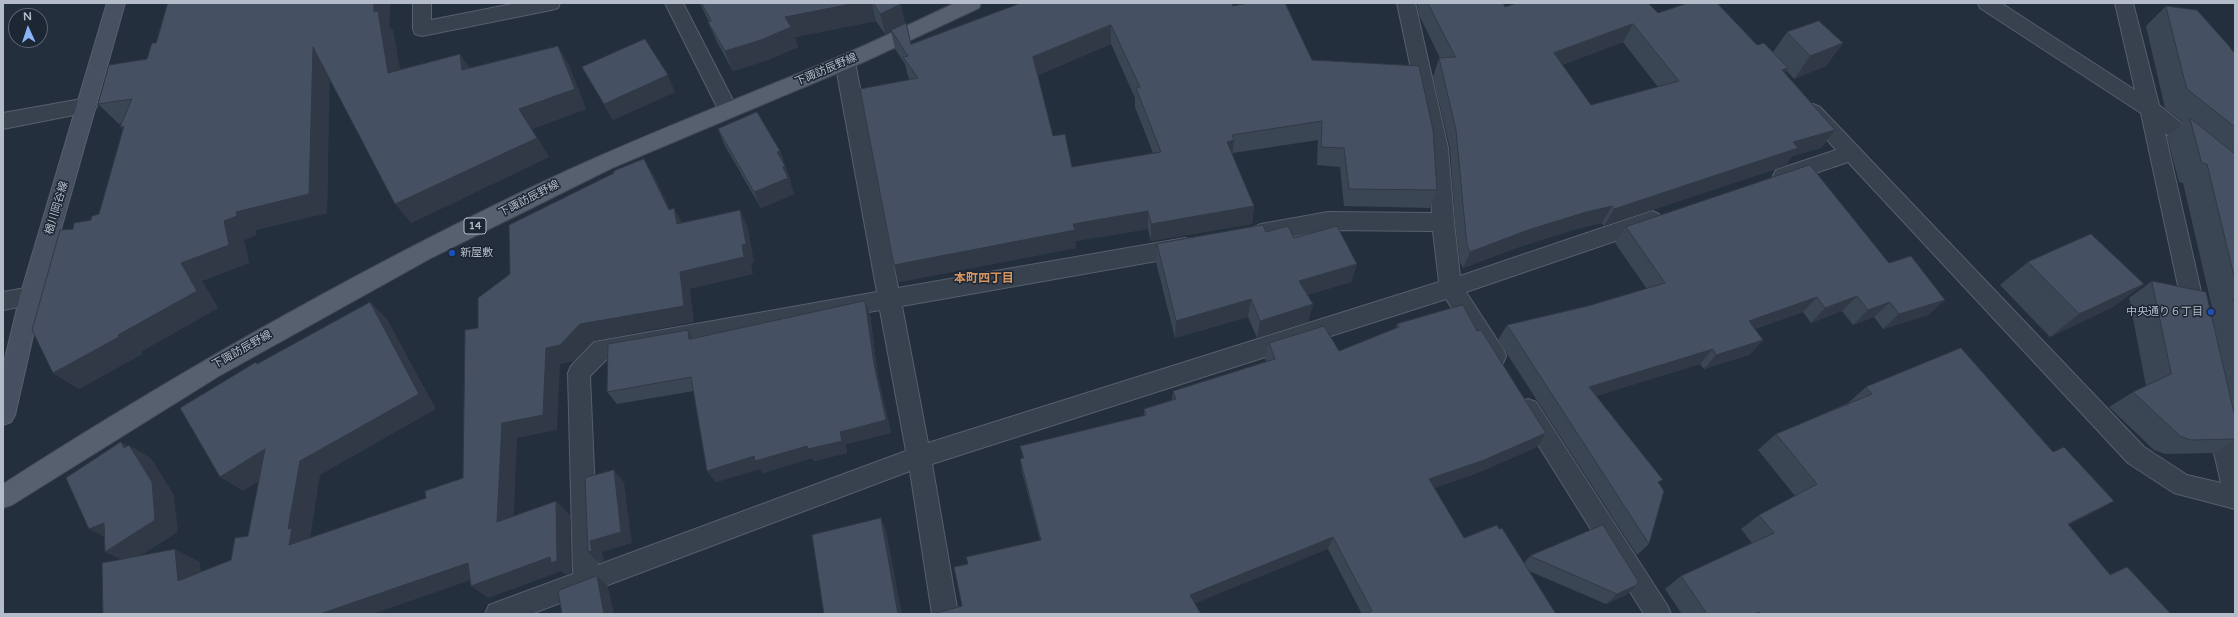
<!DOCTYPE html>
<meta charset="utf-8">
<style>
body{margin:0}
#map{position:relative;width:2238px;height:617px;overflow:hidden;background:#242f3e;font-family:"Varela Round",sans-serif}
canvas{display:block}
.frame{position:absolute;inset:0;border:4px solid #b4bcc9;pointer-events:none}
.north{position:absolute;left:8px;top:8px;width:40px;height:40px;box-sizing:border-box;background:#1d2633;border:1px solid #59626f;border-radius:50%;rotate:357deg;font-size:11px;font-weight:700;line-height:16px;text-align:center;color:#b4bcc9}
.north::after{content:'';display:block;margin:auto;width:14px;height:18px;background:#8ab4f8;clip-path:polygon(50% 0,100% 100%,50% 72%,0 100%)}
</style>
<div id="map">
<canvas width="2238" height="617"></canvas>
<div class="frame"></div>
<div class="north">N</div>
</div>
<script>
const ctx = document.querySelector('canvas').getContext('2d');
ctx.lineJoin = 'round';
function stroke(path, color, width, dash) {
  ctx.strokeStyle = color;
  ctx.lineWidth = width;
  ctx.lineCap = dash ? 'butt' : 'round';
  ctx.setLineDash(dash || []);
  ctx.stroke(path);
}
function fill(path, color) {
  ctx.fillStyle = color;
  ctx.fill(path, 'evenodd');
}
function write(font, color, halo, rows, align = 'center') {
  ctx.font = font + ' "Varela Round","Noto Sans JP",sans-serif';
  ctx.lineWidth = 3;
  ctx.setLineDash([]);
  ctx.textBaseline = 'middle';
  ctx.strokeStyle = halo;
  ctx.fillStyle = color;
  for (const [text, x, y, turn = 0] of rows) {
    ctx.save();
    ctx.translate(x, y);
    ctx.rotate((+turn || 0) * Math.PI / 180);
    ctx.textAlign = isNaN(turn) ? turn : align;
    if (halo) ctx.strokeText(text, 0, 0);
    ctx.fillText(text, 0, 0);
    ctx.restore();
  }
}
const minor = new Path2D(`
 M413,3H431V20L517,3H560L558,8L551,10L422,36L415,34L413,29Z
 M665,3H683L738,110L735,115L728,118L721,115Z
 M1397,3H1415L1448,148L1454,222L1460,276L1652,211L1659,214L1663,220L1659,226L1466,292L1503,349L1506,356L1503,363L1495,366L1487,363L1446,299L932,464L958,614H932L910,471L531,614H485L489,605L573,574L568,373L571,366L594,342L877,292L835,62L838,57L845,55L852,57L855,62L898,288L1185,238L1193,241L1196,247L1193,253L1185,256L902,306L928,443L1439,282L1433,231L1328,230L1261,242L1254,239L1250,233L1254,227L1261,224L1328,212L1432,213L1428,148ZM880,310L906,451L598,565L590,376L608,358Z
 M1978,3H2001L2135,90L2115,3H2133L2159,105L2235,166V186L2228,184L2165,133L2207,318L2204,325L2196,328L2188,325L2185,318L2141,113L1980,8Z
 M87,98L94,101L97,106L94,111L3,129V113Z
 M1813,104L1820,107L2144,447L2187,475L2221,483L2206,418L2210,411L2218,408L2226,411L2235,441V509L2174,493L2128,463L1848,162L1783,184L1776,182L1773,176L1776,170L1836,150L1803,112L1806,107Z
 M31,287L39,289L42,296L39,303L3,310V292Z
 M1528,399L1536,402L1667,605L1671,614H1644L1520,416L1516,409L1520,402Z`);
const secondary = new Path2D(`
 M107,3H125L42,296L15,415L11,422L3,425V367L20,296Z`);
const primary = new Path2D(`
 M955,3H981L979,8L866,61L612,168L433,257L219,376L12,505L3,508V484C184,368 371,262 566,171C655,130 748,95 838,57C878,40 916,21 955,3Z`);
stroke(minor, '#565f6c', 2);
stroke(secondary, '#565f6c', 2);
stroke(primary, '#414a57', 2);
fill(minor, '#38414e');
fill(secondary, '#465061');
fill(primary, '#56606e');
fill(new Path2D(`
 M168,3H390L389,26L393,31L400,70L470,68L558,46L569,66L586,109L532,129L549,157L411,223L329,79L327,213L255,230L256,235L244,240L249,263L202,281L218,308L142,351V354L79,389L53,373L73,229L91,220L99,214L123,130L121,123L119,124L98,104L147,59L156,43Z
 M700,3H900L905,23L911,44L1233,6L1312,60L1437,190L1430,208L1344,206L1340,167L1317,165L1318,140L1233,153L1232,155L1254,206L1252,224L1151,241L1148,229L1075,241L1076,248L899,282L894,265L910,80L908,76L905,64L895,49L891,31L885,34L876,21L795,37L798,47L768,60L733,71L717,42L708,22H709ZM1111,44L1135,98V107L1153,153L1072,167L1053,136L1038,75Z
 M1417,3H1467L1505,7L1658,13L1757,45L1773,52L1787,32L1843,43L1826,66L1794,79L1786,70L1785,73L1835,130L1821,148L1792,156L1785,166L1604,226L1602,223L1576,229L1519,247L1463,268L1460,262L1455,222L1450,148L1433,77L1439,58H1440L1419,15ZM1623,42L1658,87L1591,105L1562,65Z
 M2166,6L2235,54V441L2213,453L2165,454L2154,450L2109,407L2133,392L2146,386L2129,298L2152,281L2211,313L2213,312L2183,183L2179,182L2167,137L2184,123L2165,108L2146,26Z
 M582,67L675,92L613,120Z
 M718,129L780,151L791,182H790L794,194L761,208L725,146Z
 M1626,227L1889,263L1945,300L1928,315L1883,329L1874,317L1853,325L1842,311L1811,323L1803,312L1755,329L1763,340L1749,355L1704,369L1700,364L1596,396L1659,483L1649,544L1637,555L1498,340L1507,325L1588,306L1647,289L1615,243Z
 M1266,232L1294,238L1357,264L1351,282L1307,295L1313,304L1308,322L1257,338L1248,317L1175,338L1156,262L1157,244Z
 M2028,262L2144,284L2113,307L2050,337L2000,285Z
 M870,315L878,377L891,433L846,444L847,453L814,461L812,458L763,473L760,469L716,482L707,471L694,391L617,404L607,392L688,330L693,338Z
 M1397,324L1537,447L1475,474L1434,488L1464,538L1524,563L1530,556L1637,585L1626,595L1606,604L1529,571L1556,614H1362L1328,549L962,606L968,564L1040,540L1022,472L1020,459H1023L1020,446L1144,416V409L1172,400L1173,391L1267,362L1265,359L1269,343L1339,351L1396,328Z
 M1866,387L2053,452L2114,501L2068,525L2110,574L2127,567L2171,614H1682L1665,589L1681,576L1752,543L1741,529L1759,515L1795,496L1758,450L1776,434L1848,403Z`), '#3b4654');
fill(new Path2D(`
 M374,3H390L389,26L393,31L404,93L388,73L374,12Z
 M856,3H872L876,21L795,37L798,47L768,60L733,71L725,51L785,17Z
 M901,4L905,25L891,30V31L885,34L880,14Z
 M1633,24L1623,42L1545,71L1554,53Z
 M1111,25V44L1035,76L1033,57Z
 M1843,43L1826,66L1794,79L1810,56Z
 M558,46L569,66L586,109L532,129L549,157L411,223L395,204L519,109Z
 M313,47L330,68L327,213L255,230L256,235L244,240L249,263L202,281L218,308L142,351V354L79,389L53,373L118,335L181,263L224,221L236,212Z
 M460,54L474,74L462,70Z
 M1788,68L1775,86L1782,70Z
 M668,75L675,92L613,120L604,104Z
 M124,126L141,147L120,127Z
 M1835,130L1821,148L1792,156L1785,166L1604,226L1614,209L1793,142Z
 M1234,140L1232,159L1227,142Z
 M780,151L791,182H790L794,194L761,208L754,192L777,152Z
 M644,159L655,178L676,222L674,208L684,227L687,242L669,210Z
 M1254,206L1252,224L1151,241V224Z
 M1612,206L1602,223L1576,229L1519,247L1463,268L1470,252L1528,230L1586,212Z
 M740,210L748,228L754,262L751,263L753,274L690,289L694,322L593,341L574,361L560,364L557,430L517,438L513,535L497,522L502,423L546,348L580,324L680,272L742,245Z
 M1148,211V229L1075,241L1076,248L899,282L894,265L1073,224Z
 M1357,264L1351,282L1294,299L1299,281Z
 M2144,284L2113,307L2050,337L2079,314Z
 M1857,296L1842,311L1811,323L1825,308Z
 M1817,297L1803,312L1736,336L1749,321Z
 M1251,299L1248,317L1175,338L1176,321Z
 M1945,300L1928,315L1883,329L1899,314Z
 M865,301L870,315L878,377L891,433L846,444L847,453L814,461L812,458L763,473L760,469L716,482L707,471L754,456L874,364Z
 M370,302L387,319L436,409L320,475L310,539L289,545L288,529L300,461Z
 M1890,302L1874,317L1853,325L1868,310Z
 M1313,304L1308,322L1257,338L1260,321Z
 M688,330L696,344L689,339Z
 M1763,340L1749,355L1704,369L1716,355Z
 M1713,349L1700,364L1579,401L1589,387Z
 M1546,433L1537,447L1475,474L1422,492L1429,479Z
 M121,442L131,448L129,445L151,458L174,495L178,532L129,563L105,552L124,448Z
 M265,449L286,464L243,491L220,477Z
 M614,470L624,482L632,543L602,552L604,561L599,563L588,552L590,541Z
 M556,501L570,515L571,573L566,575L562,571L488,598L471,586Z
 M2114,501L2087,516L2041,538L2068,524Z
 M881,518L886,530L902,614H898Z
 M104,523L113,541L89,529Z
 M1333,537L1328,549L1189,606L1190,595Z
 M175,549L200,562L203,593L178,581Z
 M468,563L485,575L373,614H320Z
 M597,576L608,586L614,614H604Z
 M1637,585L1626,595L1606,604L1617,594Z`), '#303945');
const building = new Path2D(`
 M168,3H374V12L378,11L388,73L460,54L462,70L558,46L575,89L519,109L537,138L395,204L313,47L309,194L236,212L237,216L224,221L229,245L181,263L197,291L118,335L119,337L53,373L32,330L60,230L73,229L74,223L91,220L92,216L99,214L124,126L120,127L132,99L98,104L109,65L147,59L152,43H156Z
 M702,3H856L785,17L791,27L761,40L725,51L708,22L711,21Z
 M874,3H900L901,4L880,14Z
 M1021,3H1231L1233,6L1248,3H1285L1312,60L1419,66L1433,130L1437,190L1349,189L1344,148L1321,147L1322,121L1232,135L1234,140L1227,142L1254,206L1151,224L1148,211L1073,224L1075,230L894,265L860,89L918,78L903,57L908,56L891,30L906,23L911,44ZM1111,25L1140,87L1136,88L1161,152L1072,167L1065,134L1053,136L1033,57Z
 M1428,3H1503L1505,7L1517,3H1648L1658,13L1688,3H1717L1757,45L1764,43L1788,68L1782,70L1835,130L1793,142L1798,148L1614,209L1612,206L1586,212L1528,230L1470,252L1467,245L1463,205L1456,130L1439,58L1455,57ZM1633,24L1679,81L1591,105L1554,53Z
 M2166,6L2197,10L2229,46L2235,54V127L2187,89Z
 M1819,21L1843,43L1810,56L1787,32Z
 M645,39L668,75L604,104L582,67Z
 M757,112L780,151L777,152L785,166L783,167L788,178L754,192L718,129Z
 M2190,118L2235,154V280L2207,164L2202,163Z
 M644,159L669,210L674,208L677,224L740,210L746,244L742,245L744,257L680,272L684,306L580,324L560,345L546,348L543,415L502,423L497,522L556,501L557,561L551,563L550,557L471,586L468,563L320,614H103L102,563L175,549L178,581L231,560L235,538L248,536L265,449L220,477L180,408L256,362L257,364L370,302L419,394L300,461L288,529L292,528L289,545L426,498L425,491L463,478L465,330L478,328V298L510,274L509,225L614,173V171Z
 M1810,165L1889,263L1911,256L1945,300L1899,314L1890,302L1868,310L1857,296L1825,308L1817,297L1749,321L1763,340L1716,355L1713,349L1589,387L1663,480L1658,482L1664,491L1649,544L1507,325L1588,306L1665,283L1626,227Z
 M1263,225L1266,232L1288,226L1294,238L1337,226L1357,264L1299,281L1313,304L1260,321L1251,299L1176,321L1157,244Z
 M2091,234L2144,284L2079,314L2028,262Z
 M2152,281L2206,292L2235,417V439L2191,440L2180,436L2133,392L2171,374Z
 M2233,298H2235V305Z
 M865,301L874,364L886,420L840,432L842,441L808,449L807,446L755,461L754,456L707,471L691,377L607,392L608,344L688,330L689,339Z
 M1463,305L1477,331L1481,330L1546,433L1484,460L1429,479L1464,538L1497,525L1499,529L1502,528L1556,614H1368L1367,613L1372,611L1333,537L1190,595L1201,614H933L962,606L954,567L968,564L966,557L1041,540L1020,459L1024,458L1020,446L1146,415L1144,409L1176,399L1173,391L1275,359L1269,343L1324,326L1339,351L1399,327L1397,324Z
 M1961,348L2053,452L2064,447L2114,501L2068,524L2110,575L2127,567L2171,614H1760L1759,612L1754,614H1707L1681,576L1774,533L1759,515L1817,484L1776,434L1872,394L1866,387Z
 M121,442L124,448L129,445L152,482L155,520L105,552L104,523L89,529L66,478Z
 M614,470L621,532L590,541L592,551L588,552L585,478Z
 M881,518L898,614H824L812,535Z
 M1603,525L1638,581L1637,585L1617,594L1530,556Z
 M597,576L604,614H562L558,591Z`);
fill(building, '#455162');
stroke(building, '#303945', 1);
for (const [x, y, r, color] of [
 [452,253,4,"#1a4fb4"],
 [2211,312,4,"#1a4fb4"]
]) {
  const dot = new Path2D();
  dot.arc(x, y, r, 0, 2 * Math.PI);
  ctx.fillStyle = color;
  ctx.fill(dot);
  stroke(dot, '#1d2633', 1.5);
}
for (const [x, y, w] of [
 [475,226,22]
]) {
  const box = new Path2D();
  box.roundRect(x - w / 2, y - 8, w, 16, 3);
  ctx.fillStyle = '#1d2633';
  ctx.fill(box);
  stroke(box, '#b4bcc9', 1);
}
write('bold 10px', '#b4bcc9', null, [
 ["14",475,226]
]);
write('11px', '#b4bcc9', '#1d2633', [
 ["下諏訪辰野線",826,70,-23],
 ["下諏訪辰野線",529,199,-27],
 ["楢川岡谷線",57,208,-73],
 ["下諏訪辰野線",242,350,-29]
]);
write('11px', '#b4bcc9', '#1d2633', [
 ["新屋敷",460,253],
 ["中央通り６丁目",2203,312,"right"]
], 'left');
write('bold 12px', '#d59563', '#1d2633', [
 ["本町四丁目",984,279]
]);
</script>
